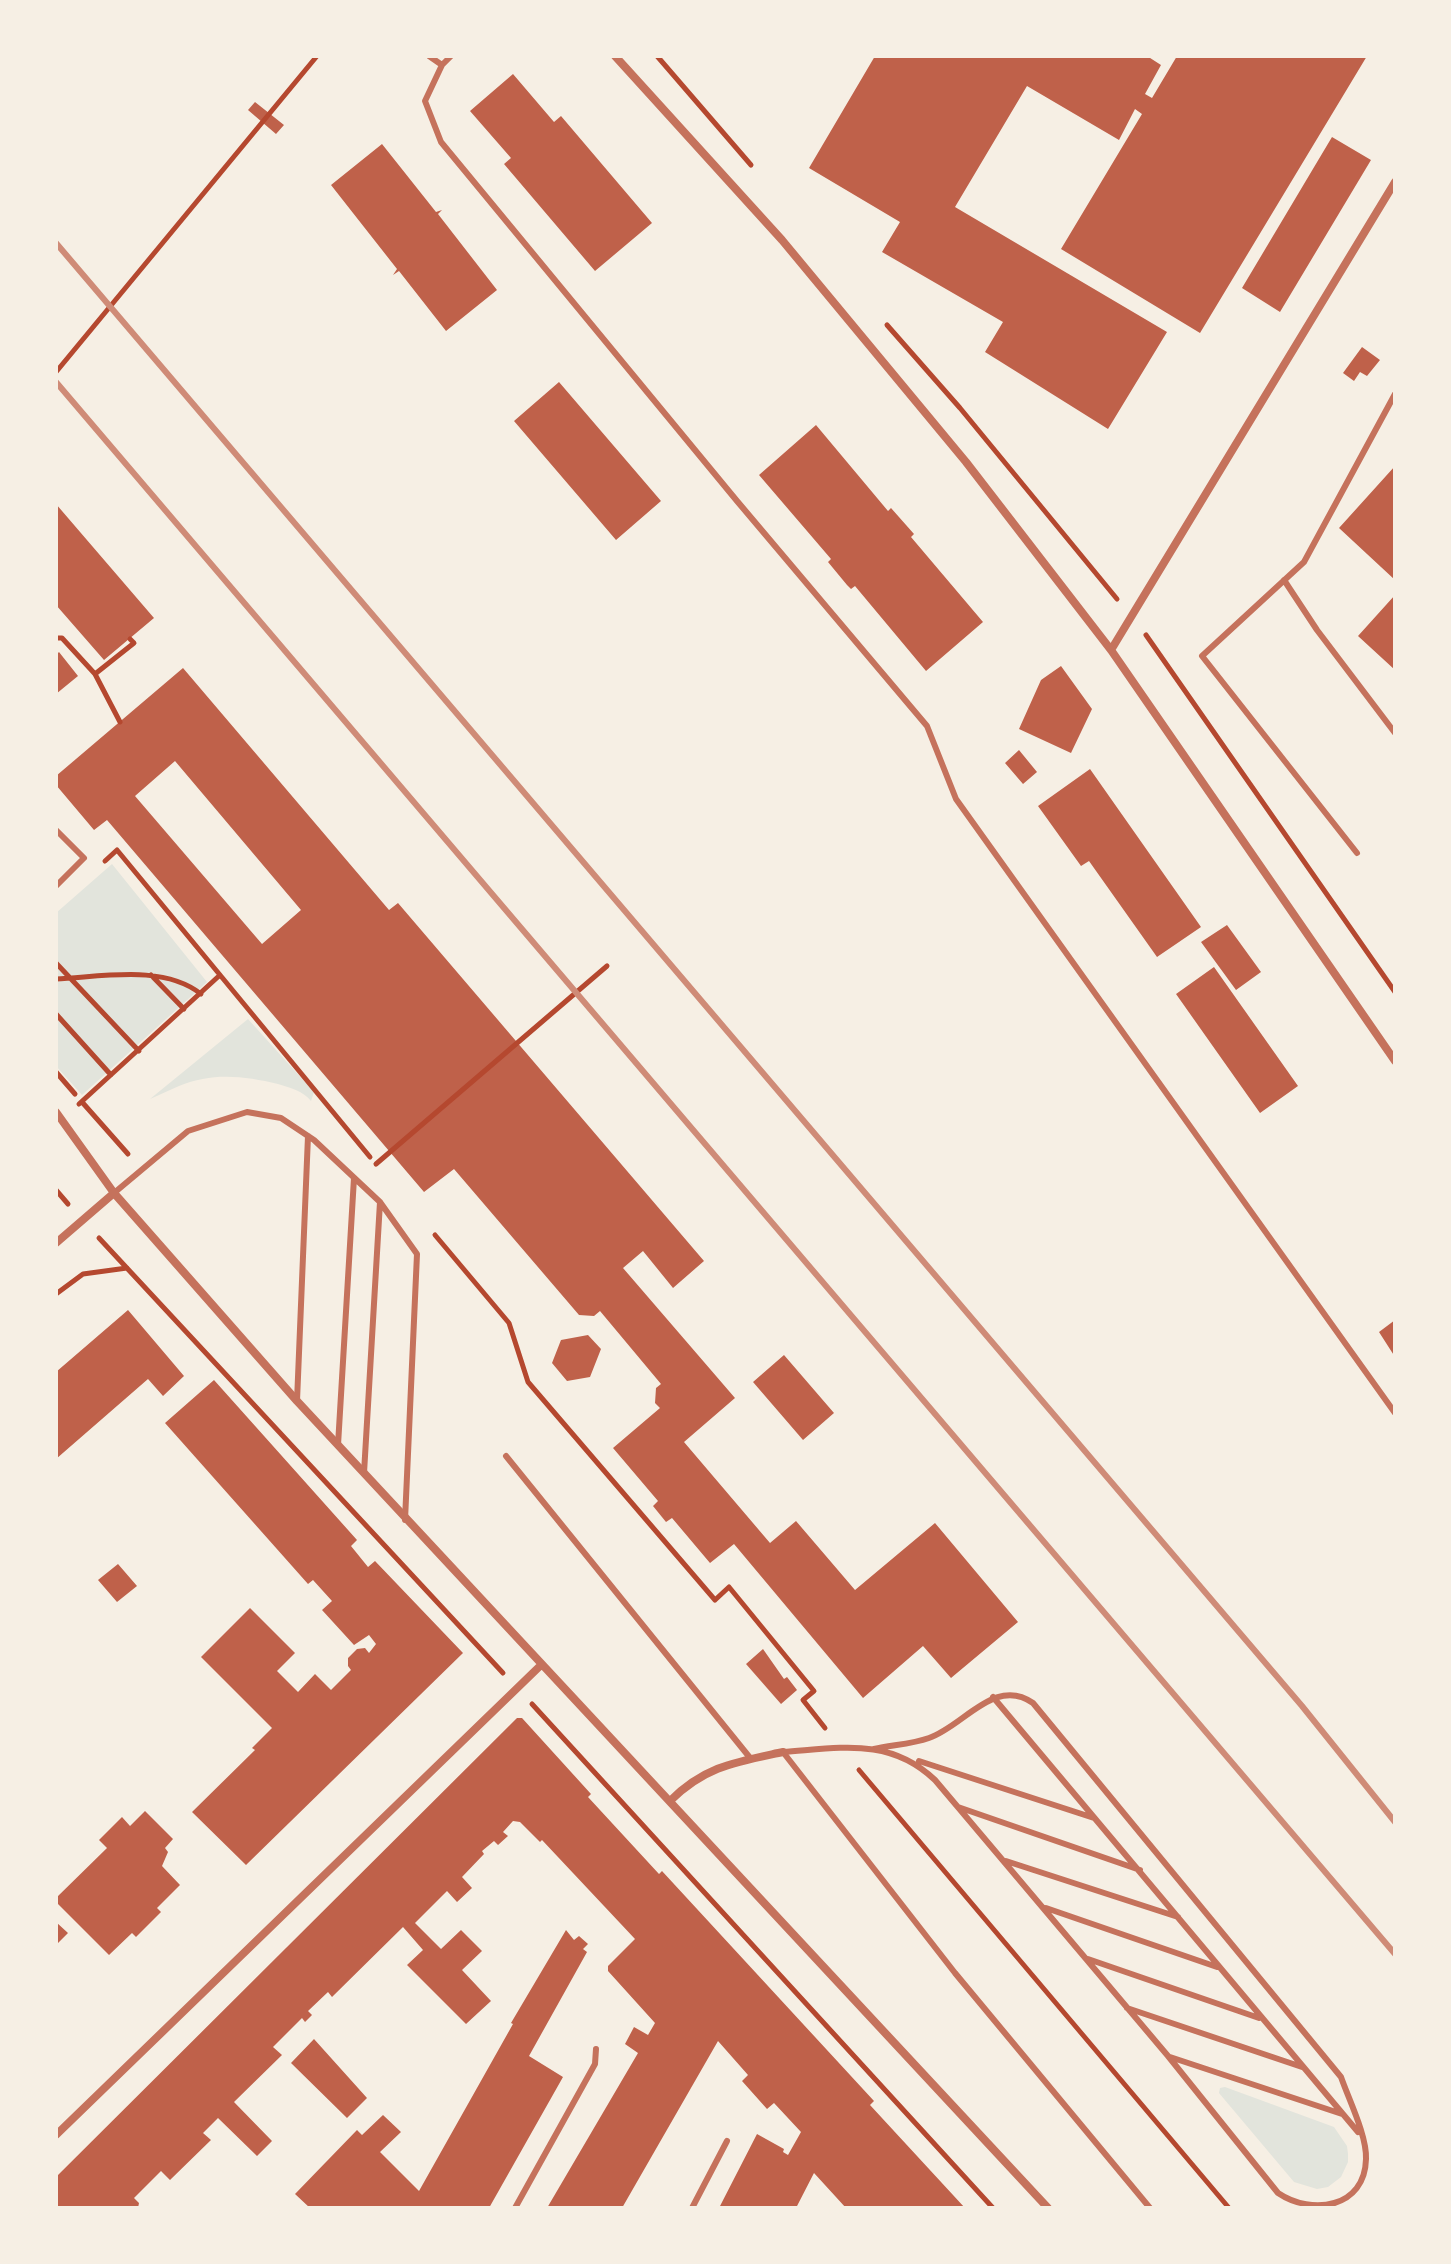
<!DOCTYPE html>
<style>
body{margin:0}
#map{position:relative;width:1451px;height:2264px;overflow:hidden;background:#f6efe4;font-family:"Asap Condensed",sans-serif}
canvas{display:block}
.frame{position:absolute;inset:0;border:58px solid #f6efe4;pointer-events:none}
</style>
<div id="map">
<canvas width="1451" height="2264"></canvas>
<div class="frame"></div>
</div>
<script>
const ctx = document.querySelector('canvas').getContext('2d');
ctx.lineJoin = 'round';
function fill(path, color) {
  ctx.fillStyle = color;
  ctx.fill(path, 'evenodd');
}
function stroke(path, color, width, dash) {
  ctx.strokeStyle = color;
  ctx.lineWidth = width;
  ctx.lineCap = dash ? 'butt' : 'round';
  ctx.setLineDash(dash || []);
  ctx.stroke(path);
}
fill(new Path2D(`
 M112,864L207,982L82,1095L56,1066V913Z
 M248,1019L314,1092L311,1101C303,1091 291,1088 278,1084C245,1076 212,1072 179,1086C169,1090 160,1095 150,1099Z
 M1225,2087L1334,2127L1347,2146L1348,2154V2162L1341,2177L1328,2187L1317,2189L1294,2182L1219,2093L1220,2088Z`), '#e2e4dc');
fill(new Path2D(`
 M875,56H1147L1161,65L1145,94L1152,98L1177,56H1367L1200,333L1061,249L1142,114L1135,109L1119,140L1027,86L955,207L1167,332L1108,429L985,352L1003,322L882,252L900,222L809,168Z
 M513,74L554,122L561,116L652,223L595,271L504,164L511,158L470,111Z
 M255,102L284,125L276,134L248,110Z
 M1332,137L1371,160L1280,312L1242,288Z
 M382,144L436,212L442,210L438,214L497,290L446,331L399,271L393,275L397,269L331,185Z
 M1362,347L1380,360L1367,376L1360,372L1354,381L1343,373Z
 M559,382L661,501L616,540L514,421Z
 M816,425L888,511L891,508L914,534L911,537L983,622L926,671L855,586L851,589L847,585L828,562L831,559L759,475Z
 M1395,466V580L1339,528Z
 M56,504L154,618L104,660L56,605Z
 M1395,595V670L1358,636Z
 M59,652L78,676L56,694V655Z
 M1061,666L1092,709L1071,753L1019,729L1041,680Z
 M183,668L389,910L398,903L704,1261L673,1288L643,1251L623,1268L735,1398L684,1442L770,1543L796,1521L855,1590L935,1523L1018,1622L951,1678L923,1646L863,1698L734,1544L710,1563L672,1518L666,1522L653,1506L658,1501L613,1448L660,1408L655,1403L656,1388L661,1384L600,1311L594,1316L579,1315L454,1169L424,1192L107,820L94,830L56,785V776ZM175,761L301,910L262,944L135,796Z
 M1019,750L1037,772L1023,784L1005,763Z
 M1090,769L1201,927L1157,957L1089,861L1081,866L1038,806Z
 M1227,925L1261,972L1236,990L1201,942Z
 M1214,967L1298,1086L1260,1113L1176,994Z
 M128,1310L184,1376L163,1396L148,1379L56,1459V1372Z
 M1395,1320V1357L1379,1332Z
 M588,1335L601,1349L590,1377L567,1381L552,1363L561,1340Z
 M784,1355L834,1413L803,1440L753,1382Z
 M214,1380L357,1540L351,1546L368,1567L375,1561L463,1653L246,1865L192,1812L255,1750L252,1748L272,1728L201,1657L250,1608L295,1653L277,1671L298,1692L315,1674L331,1690L351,1670L348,1666V1658L357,1649L365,1648L369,1653L376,1644L369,1635L354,1645L322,1610L332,1601L313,1580L308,1584L165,1423Z
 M118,1564L137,1586L117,1602L98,1580Z
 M763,1649L784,1679L787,1677L797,1690L781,1704L746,1664Z
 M517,1718H522L591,1794L588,1797L659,1874L662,1871L874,2101L870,2105L965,2208H846L814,2173L796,2208H719L757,2134L784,2149L783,2152L788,2155L801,2132L774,2103L767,2109L742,2081L748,2075L718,2041L622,2208H547L638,2053L625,2044L634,2027L648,2035L655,2023L608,1971V1966L635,1939L542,1840L540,1842L520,1822L513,1821L503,1832L508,1836L498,1845L494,1841L482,1851L484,1854L462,1877L472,1888L457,1902L447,1891L415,1923L441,1949L461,1930L482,1951L462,1970L491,2001L466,2024L407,1965L423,1950L403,1927L332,1997L328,1992L308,2011L312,2015L305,2022L302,2018L273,2047L282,2055L234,2102L272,2141L257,2156L218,2118L203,2133L211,2140L170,2180L161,2171L134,2198L139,2203L138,2208H56V2177Z
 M145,1811L173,1839L165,1848L168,1852L162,1866L180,1885L157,1908L161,1912L136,1937L132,1933L109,1955L56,1902V1898L107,1848L99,1840L122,1817L130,1826Z
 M56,1922L68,1933L56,1945Z
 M566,1930L574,1940L579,1936L588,1944L583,1949L587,1952L529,2056L563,2077L489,2208H310L295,2194L357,2130L362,2135L383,2115L401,2132L380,2152L419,2191L513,2024L511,2023Z
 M314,2039L367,2098L347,2118L291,2063Z`), '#bf614a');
stroke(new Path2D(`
 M657,56L751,165
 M887,325L960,408L1117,599
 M56,372L317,56
 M1146,635L1395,992
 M56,638H62L95,674L134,643L130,639
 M95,674L120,722
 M105,861L117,850L370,1157
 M56,963L139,1051
 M151,975L184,1009
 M56,979C102,977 163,964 201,994
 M56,1014L111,1075
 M56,1072L75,1094
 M82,1102L128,1154
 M79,1104L220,975
 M376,1164L607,966
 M56,1190L68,1204
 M435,1235L509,1323L528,1382L715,1600L729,1587L814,1691L803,1700L825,1728
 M99,1238L503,1673
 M56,1294L83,1274L127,1268
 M532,1704L993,2208
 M859,1770L1229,2208`), '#b5482f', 5);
stroke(new Path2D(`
 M429,56L442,65
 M451,56L442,65L425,101L441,142L737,501L927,726L956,799L1395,1413
 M1284,580L1317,630L1395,733
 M56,830L84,858L56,886
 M1357,853L1202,656L1304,562L1395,394
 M114,1193L188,1131L247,1112L281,1118L314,1140L380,1202L417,1254L405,1520
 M297,1401L308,1136
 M338,1445L354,1178
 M506,1456L751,1759
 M364,1473L380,1202
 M993,1697L1358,2132
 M783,1752C841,1748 890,1737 935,1780L1168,2056L1278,2193C1312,2216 1365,2208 1366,2159C1367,2136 1349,2100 1341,2077L1033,1703C995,1676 964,1726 929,1738C912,1744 892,1745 874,1749
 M783,1752L955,1973L1150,2208
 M919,1761L1094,1818
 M958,1807L1140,1870
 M1006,1861L1178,1917
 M1046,1908L1217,1967
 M1088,1959L1259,2018
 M1127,2008L1302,2067
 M1170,2057L1342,2114
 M515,2208L595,2064L596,2049
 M692,2208L727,2141`), '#c5725c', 6);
stroke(new Path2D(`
 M615,56L782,240L966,462L1111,650L1395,1061
 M1111,650L1395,182
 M56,1112L114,1193L297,1401L1048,2208
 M56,1243L114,1193
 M670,1801C705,1766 736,1762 783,1752
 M56,2135L540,1666`), '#c5725c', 8);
stroke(new Path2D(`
 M56,243L1302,1706L1395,1822
 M56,382L1395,1954`), '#cf8b77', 6);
</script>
